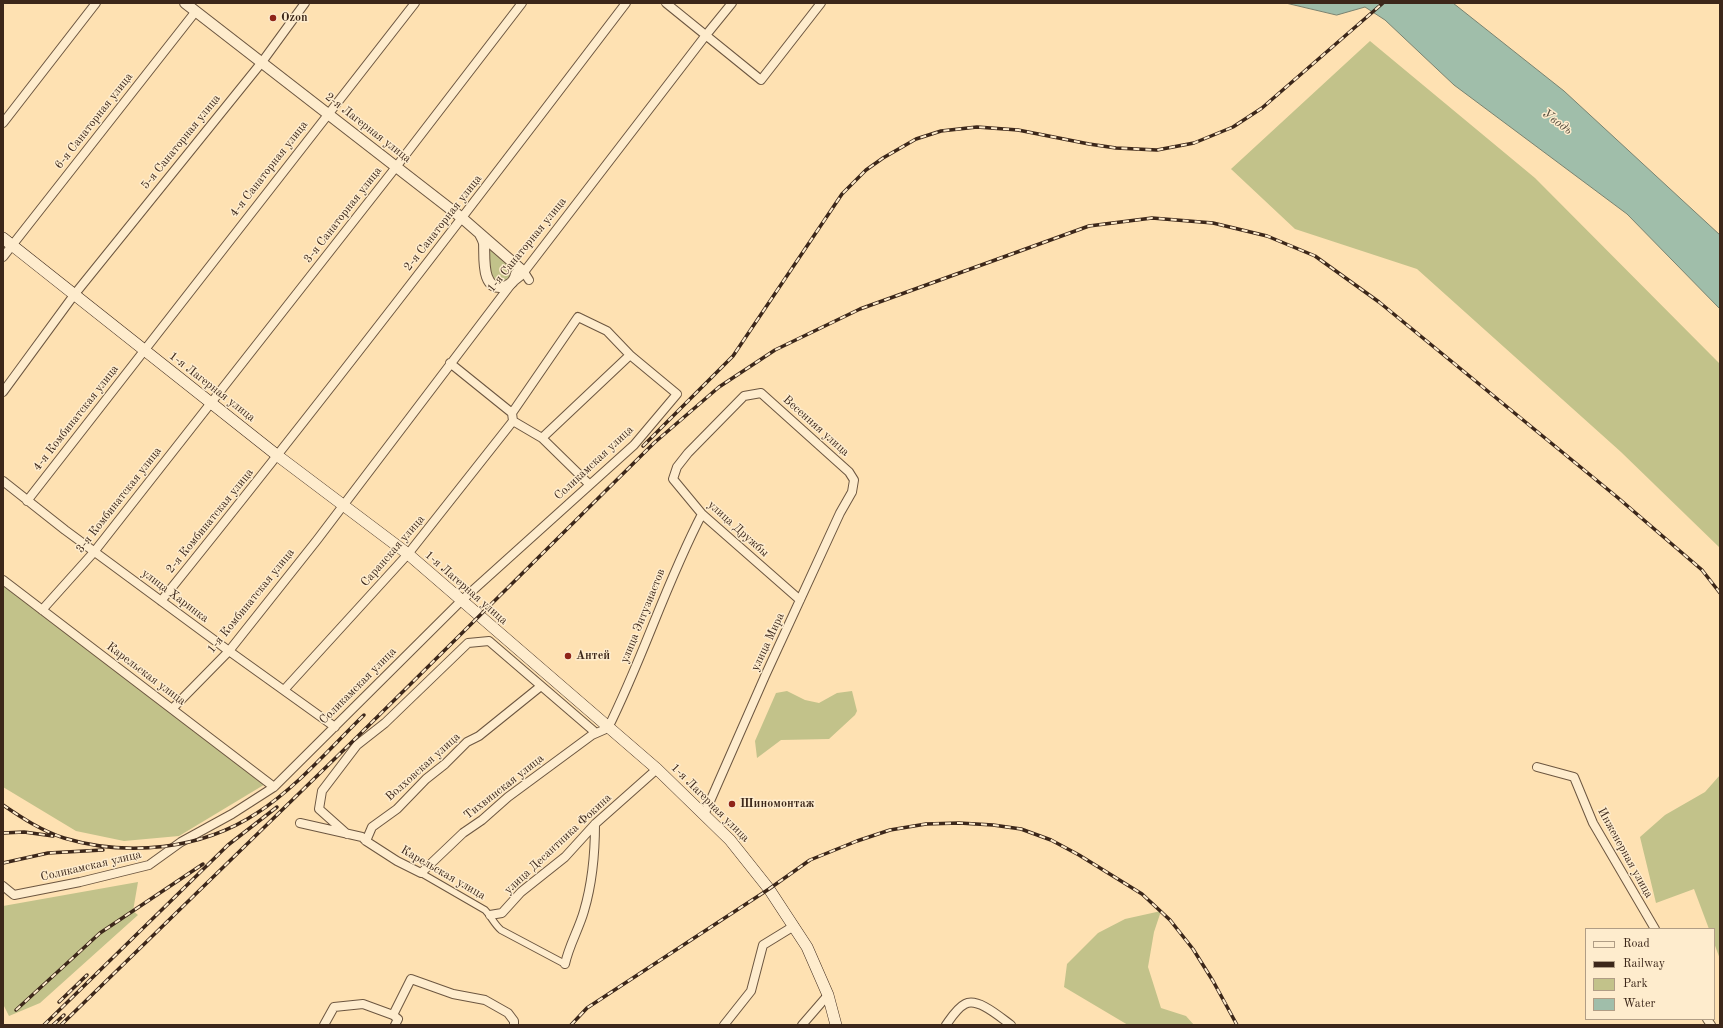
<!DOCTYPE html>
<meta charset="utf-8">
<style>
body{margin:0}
#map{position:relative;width:1723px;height:1028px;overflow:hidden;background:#fee1b2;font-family:"Old Standard TT",serif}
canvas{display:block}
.frame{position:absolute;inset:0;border:4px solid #3c271a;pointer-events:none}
.legend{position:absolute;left:1585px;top:928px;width:130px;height:92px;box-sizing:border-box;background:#feeccd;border:1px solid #b09d85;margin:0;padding:5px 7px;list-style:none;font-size:12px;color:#3c271a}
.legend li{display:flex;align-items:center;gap:8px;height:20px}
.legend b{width:20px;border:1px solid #b09d85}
</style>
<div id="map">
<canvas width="1723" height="1028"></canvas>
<div class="frame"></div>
<ul class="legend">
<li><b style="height:5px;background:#feeccd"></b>Road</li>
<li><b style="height:5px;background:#3c271a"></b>Railway</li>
<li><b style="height:11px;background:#c2c28a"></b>Park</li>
<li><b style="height:11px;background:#a0beaa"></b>Water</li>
</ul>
</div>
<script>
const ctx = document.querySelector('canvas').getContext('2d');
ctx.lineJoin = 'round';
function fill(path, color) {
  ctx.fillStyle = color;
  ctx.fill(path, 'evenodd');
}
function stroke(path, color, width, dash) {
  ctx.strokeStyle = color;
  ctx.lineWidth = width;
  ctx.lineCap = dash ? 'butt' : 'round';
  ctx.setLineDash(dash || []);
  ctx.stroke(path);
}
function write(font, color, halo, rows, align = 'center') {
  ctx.font = font + ' "Old Standard TT",serif';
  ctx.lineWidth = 3;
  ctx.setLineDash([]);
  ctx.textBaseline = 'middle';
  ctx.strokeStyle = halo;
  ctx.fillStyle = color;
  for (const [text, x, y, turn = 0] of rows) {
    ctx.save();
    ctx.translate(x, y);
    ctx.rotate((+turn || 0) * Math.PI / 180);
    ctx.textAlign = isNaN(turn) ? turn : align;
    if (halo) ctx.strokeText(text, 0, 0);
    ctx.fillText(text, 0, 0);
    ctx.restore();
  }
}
fill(new Path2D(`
 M1370,41L1535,178L1720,364V548L1621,452L1417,269L1295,229L1231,169Z
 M493,250L511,268V275L506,280H496C489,274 486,259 490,251Z
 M3,584L267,783L179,836L124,841L76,831L3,787Z
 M787,691L805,700L819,703L837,693L852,691L857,711L855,715L829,739L781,740L757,758L755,741L776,693Z
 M1720,775V959L1714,943V929H1709L1694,889L1656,903L1640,837L1665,815L1705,792Z
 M138,882L133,911L138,915L40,1003L9,1016L3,1004V906Z
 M1161,911L1154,932L1148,967L1161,1008L1186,1016L1194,1025H1128L1064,987L1067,964L1098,933L1125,919Z`), '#c2c28a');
const water = new Path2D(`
 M1286,3H1453L1564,91L1720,235V309L1627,214L1454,85L1385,20L1365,7L1337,15Z`);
fill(water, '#a0beaa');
stroke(water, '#788270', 1);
const pedestrian = new Path2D(`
 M421,873L485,910C491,916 494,924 501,930L565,964`);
const minor = new Path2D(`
 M666,3L761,80L821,3
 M3,123L96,3
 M3,257L196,11
 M529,280L524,272L706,35L732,3
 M450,363L512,413L513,421L542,438L589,484
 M3,392L74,295L262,62L305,3
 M542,438L630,355
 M3,481L65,530L229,651L335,727
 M27,501L415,3
 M3,580L274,787
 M161,601C320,404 473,204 626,3
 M42,610L94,552L396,167L522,3
 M284,690L408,554L513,421
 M172,709L229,651L317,540L512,283
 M1537,767L1574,777L1593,823L1655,929
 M704,815L765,676L840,513L852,492L854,480L849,472L761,393L744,396L688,453L677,467L673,479L702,514L800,600
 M300,823L362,837L366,841L397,861L421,873L463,833L482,820L508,797L592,735L608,728C643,658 666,583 702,514
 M347,834L319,809L322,791L357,745L385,723L468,643L489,641L596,733
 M366,841L372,827L397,809L426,779L445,764L467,742L479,736L541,686
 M3,886L14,895L80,882L149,865L181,842L232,814L274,787L461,601L634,445L677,394L630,355L607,331L578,317L512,413
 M490,915L502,913L521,892L565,857L595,824L657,769
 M565,964C569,945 579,929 584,911C592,884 595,853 595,824
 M393,1015L398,1019L395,1025
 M1707,1019L1711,1025
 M324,1025L334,1007L363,1004L393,1015L411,979L453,994L485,1000L508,1013L514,1021V1025
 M724,1025L751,991L763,945L794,926
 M802,1025L828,995
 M946,1025C951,1018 957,1008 965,1004C978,997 1001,1018 1011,1025`);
const tertiary = new Path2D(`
 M185,3L462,218L524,272L514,280
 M480,234C481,236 483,239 484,243C485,255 480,294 506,286C512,284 515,279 516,274`);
const secondary = new Path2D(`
 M3,238L278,456L408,554L657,769L730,840L769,889L807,947L828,995L836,1025`);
stroke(pedestrian, '#6c5640', 8);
stroke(minor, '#6c5640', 10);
stroke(tertiary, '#6c5640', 12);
stroke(secondary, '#3c271a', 12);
stroke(pedestrian, '#feeccd', 6);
stroke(minor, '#feeccd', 8);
stroke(tertiary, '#feeccd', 10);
stroke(secondary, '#feeccd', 11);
const rail = new Path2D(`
 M643,446L733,356L842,194L866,170L883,158L916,139L941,131L977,127L1018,130L1089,144L1116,148L1157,150L1194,143L1233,127L1262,108L1383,3
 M3,805C22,818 42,831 64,838C127,857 201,850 257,813C297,787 330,748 364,715
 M3,833L24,832L53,836
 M3,863L48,853L103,850
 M59,1002L87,975
 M16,1010L100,933L203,864
 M44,1025L228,845L277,807
 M53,1025L64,1015
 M61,1025L355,739L654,443L719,387L775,350L860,309L1089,226L1152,218L1213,223L1267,236L1315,256L1379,302L1617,497L1702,570L1720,593
 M571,1025L587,1008L769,889L810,860L857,841L890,830L926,824L959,823L993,825L1021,829L1051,840L1079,855L1142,894L1170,920L1193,949L1213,981L1237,1025`);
stroke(rail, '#3c271a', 3.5);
stroke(rail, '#feeccd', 2, [6]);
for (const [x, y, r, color] of [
 [273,18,4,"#8f2418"],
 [568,656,4,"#8f2418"],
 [732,804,4,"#8f2418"]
]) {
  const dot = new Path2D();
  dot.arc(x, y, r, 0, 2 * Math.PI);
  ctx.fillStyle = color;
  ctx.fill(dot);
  stroke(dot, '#feeccd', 1.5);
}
write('bold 12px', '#3c271a', '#feeccd', [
 ["Ozon",281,18],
 ["Антей",576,656],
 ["Шиномонтаж",740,804]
], 'left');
write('12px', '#3c271a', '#feeccd', [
 ["6-я Санаторная улица",94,121,-52],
 ["2-я Лагерная улица",368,128,38],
 ["5-я Санаторная улица",181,142,-51],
 ["4-я Санаторная улица",269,169,-52],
 ["3-я Санаторная улица",343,215,-52],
 ["2-я Санаторная улица",443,223,-52],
 ["1-я Санаторная улица",527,245,-51],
 ["1-я Лагерная улица",212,387,38],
 ["4-я Комбинатская улица",76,418,-52],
 ["Весенняя улица",816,426,42],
 ["Соликамская улица",594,463,-43],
 ["3-я Комбинатская улица",119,500,-52],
 ["2-я Комбинатская улица",210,521,-51],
 ["улица Дружбы",738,529,42],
 ["Саранская улица",393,551,-49],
 ["1-я Лагерная улица",466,588,41],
 ["улица Харинка",175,596,37],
 ["1-я Комбинатская улица",251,601,-51],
 ["улица Энтузиастов",643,616,-68],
 ["улица Мира",768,642,-65],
 ["Карельская улица",146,674,37],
 ["Соликамская улица",358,686,-45],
 ["Волховская улица",423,767,-42],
 ["Тихвинская улица",504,787,-38],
 ["1-я Лагерная улица",710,803,45],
 ["улица Десантника Фокина",558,844,-43],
 ["Инженерная улица",1625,853,61],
 ["Соликамская улица",91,866,-13],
 ["Карельская улица",443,873,30]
]);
write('italic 13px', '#554d3e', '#feeccd', [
 ["Уводь",1557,122,36]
]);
</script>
